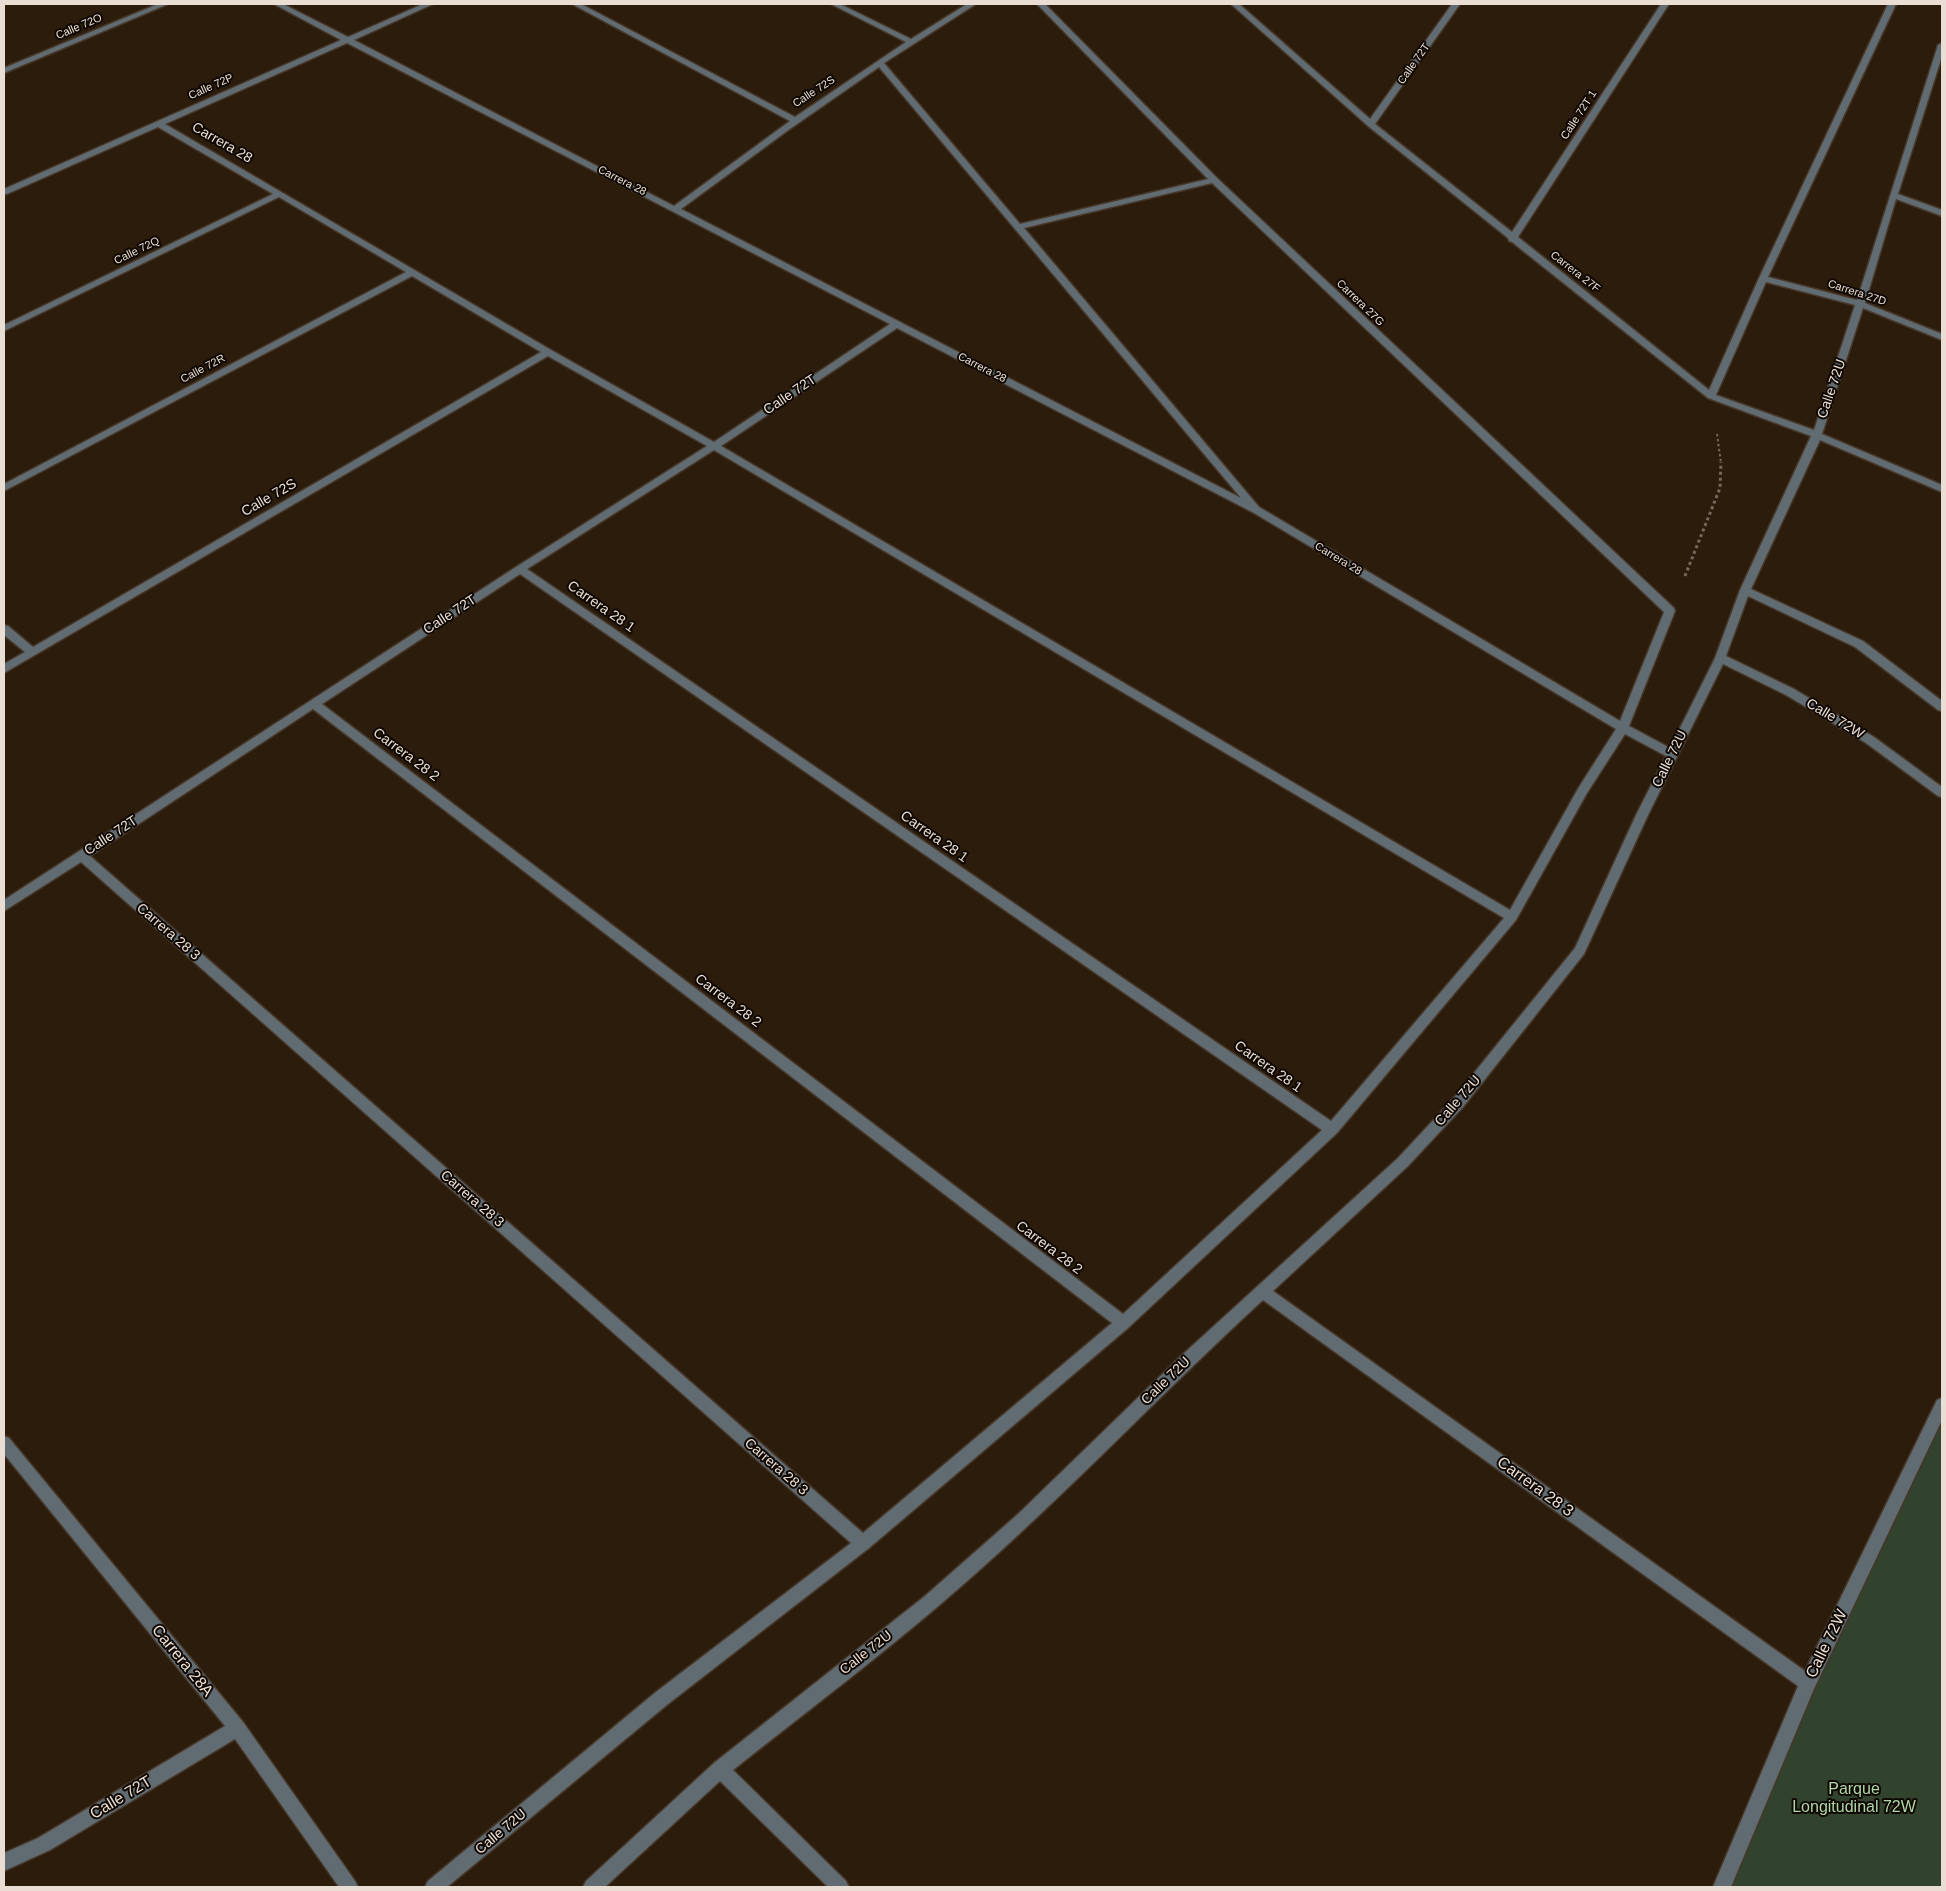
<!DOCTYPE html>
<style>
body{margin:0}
#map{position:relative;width:1946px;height:1891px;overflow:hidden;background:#2c1c0c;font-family:Helvetica,sans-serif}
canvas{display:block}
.frame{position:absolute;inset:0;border:5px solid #eaded4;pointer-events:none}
</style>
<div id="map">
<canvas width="1946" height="1891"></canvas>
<div class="frame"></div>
</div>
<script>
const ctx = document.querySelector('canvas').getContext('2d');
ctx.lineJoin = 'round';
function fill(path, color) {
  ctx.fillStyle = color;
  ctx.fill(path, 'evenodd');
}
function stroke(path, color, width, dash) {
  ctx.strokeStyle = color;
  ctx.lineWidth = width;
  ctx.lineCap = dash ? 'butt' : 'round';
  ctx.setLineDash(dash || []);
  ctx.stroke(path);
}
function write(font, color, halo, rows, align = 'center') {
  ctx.font = font + ' Helvetica,sans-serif';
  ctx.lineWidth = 4;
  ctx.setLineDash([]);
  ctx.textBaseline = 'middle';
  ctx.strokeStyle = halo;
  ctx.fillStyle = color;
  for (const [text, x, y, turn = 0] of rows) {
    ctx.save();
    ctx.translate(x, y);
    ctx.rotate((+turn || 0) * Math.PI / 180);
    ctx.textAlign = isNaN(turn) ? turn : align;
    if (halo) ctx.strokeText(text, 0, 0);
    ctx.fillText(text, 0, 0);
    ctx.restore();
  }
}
fill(new Path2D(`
 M1942,1405V1887H1722L1808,1683Z`), '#31422d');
const minor = new Path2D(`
 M158,4H168L4,73V68Z
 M274,4H283L348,37L423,4H433L354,40L674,206L790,121L572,4H581L795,117L906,42L831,4H840L911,39L967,4H976L884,63L1020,224L1208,179L1037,4H1045L1217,178L1674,608L1675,611L1629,726L1670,748L1715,658L1740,590L1811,436L1708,398L1512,242L1509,241L1508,238L1368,126L1231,4H1239L1370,119L1452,4H1460L1375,124L1512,232L1661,4H1669L1518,237L1709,390L1759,278L1888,4H1896L1768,277L1857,300L1938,45L1942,43V56L1898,194L1942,210V216L1896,199L1865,303L1942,334V340L1863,308L1822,434L1942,485V492L1820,440L1751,589L1863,641L1942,701V711L1938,710L1855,647L1748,596L1726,656L1794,689L1874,737L1942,787V797L1938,796L1866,743L1786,695L1723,664L1648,815L1584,954L1463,1107L1408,1166L1273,1291L1805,1671L1937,1400L1942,1398V1420L1814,1689L1731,1887H1713L1798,1686L1263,1300C1153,1401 1050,1512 936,1608C870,1664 801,1716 733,1770L846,1881L849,1887H828L720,1781L605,1887H583L586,1881L714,1763L925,1596L1017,1515L1181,1356L1398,1158L1453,1099L1575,948L1636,815L1666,756L1625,734L1587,793L1516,920L1337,1133L1128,1328L869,1548L668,1704L447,1887H425L428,1881L656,1692L851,1543L81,862L4,911V900L516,567L707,446L548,356L4,673V664L25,652L4,635V625L8,626L33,647L541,352L412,276L4,491V484L406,272L279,197L4,331V325L273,194L158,127L7,194H4V189L341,40ZM347,43L890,324L714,442L551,350L165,124ZM879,67L1241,498L681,209L787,131ZM1212,183L1664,612L1620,721L1259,507L1024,228ZM1766,282L1855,305L1814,430L1716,395ZM897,328L1254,513L1616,729L1579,787L1510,910L721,446ZM714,450L1504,918L1331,1121L527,569ZM520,574L1322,1130L1123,1314L322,704ZM313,709L1112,1323L863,1533L90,856Z
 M4,1436L9,1438L243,1722L355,1881L358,1887H339L235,1739L50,1850L4,1871V1853L38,1838L225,1726L4,1454Z`);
stroke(minor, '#473728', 3);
stroke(new Path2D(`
 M1717,434L1721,463`), '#77695b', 2, [2.5, 2.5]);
stroke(new Path2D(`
 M1685,576L1720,488L1721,462`), '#77695b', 3, [3, 3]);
fill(minor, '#616b72');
write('11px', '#eaded4', '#0f0803', [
 ["Calle 72O",79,27,-23],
 ["Calle 72T",1414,64,-55],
 ["Calle 72P",211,87,-24],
 ["Calle 72S",814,92,-33],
 ["Calle 72T 1",1579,115,-57],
 ["Carrera 28",622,181,27],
 ["Calle 72Q",137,251,-26],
 ["Carrera 27F",1575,272,38],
 ["Carrera 27D",1857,293,18],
 ["Carrera 27G",1360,303,44],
 ["Carrera 28",982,368,27],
 ["Calle 72R",203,369,-28],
 ["Carrera 28",1338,559,31]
]);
write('14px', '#eaded4', '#0f0803', [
 ["Carrera 28",222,143,30],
 ["Calle 72U",1832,389,-71],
 ["Calle 72T",790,395,-34],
 ["Calle 72S",269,498,-30],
 ["Carrera 28 1",601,607,35],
 ["Calle 72T",450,615,-33],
 ["Calle 72W",1835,719,31],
 ["Carrera 28 2",406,755,37],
 ["Calle 72U",1670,759,-64],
 ["Calle 72T",111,836,-33],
 ["Carrera 28 1",934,837,35],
 ["Carrera 28 3",168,932,41],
 ["Carrera 28 2",728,1001,37],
 ["Carrera 28 1",1268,1067,35],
 ["Calle 72U",1458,1101,-49],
 ["Carrera 28 3",472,1199,41],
 ["Carrera 28 2",1049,1248,37],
 ["Calle 72U",1166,1381,-44],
 ["Carrera 28 3",776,1467,41],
 ["Calle 72U",866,1653,-38],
 ["Calle 72U",501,1832,-40]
]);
write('16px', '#eaded4', '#0f0803', [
 ["Carrera 28 3",1535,1487,36],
 ["Calle 72W",1827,1644,-64],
 ["Carrera 28A",182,1661,51],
 ["Calle 72T",121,1798,-31]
]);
write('16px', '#aed6a6', '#0f0803', [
 ["Parque",1854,1790],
 ["Longitudinal 72W",1854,1808]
]);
</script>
